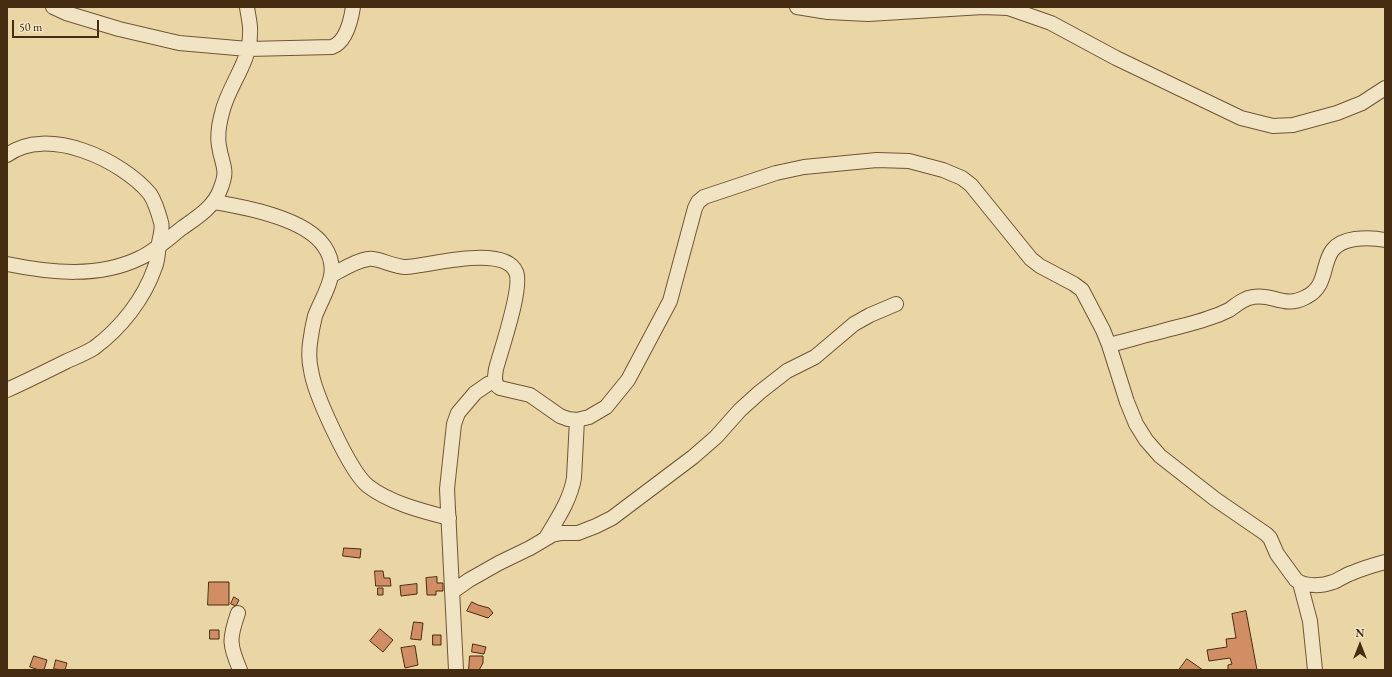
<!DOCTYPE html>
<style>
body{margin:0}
#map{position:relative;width:1392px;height:677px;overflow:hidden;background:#ead6a4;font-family:"EB Garamond",serif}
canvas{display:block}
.frame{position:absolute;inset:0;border:8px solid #462c11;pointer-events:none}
.north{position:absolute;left:1340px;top:625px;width:40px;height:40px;-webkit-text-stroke:3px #f1e4c4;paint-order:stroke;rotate:0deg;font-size:11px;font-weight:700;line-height:16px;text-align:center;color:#462c11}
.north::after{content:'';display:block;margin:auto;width:14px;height:18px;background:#462c11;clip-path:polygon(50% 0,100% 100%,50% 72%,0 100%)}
.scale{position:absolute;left:12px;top:20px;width:87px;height:18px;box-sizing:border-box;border:2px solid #462c11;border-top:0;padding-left:5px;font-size:12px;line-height:14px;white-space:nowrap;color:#462c11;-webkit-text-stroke:3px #f1e4c4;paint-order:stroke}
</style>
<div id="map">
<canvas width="1392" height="677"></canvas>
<div class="frame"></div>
<div class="north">N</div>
<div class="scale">50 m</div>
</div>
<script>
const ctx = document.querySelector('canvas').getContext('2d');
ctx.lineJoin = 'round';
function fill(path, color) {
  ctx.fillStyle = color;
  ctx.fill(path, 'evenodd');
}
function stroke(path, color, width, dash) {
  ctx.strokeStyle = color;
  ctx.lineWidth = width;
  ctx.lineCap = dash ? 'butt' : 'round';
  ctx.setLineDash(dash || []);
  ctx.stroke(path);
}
const building = new Path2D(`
 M344,548L361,549L360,558L343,556Z
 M375,571H383L384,578H390L391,586H376Z
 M437,577V583H443V591H436V595H427L426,578Z
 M209,582H229V605H208Z
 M417,584V594L401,596L400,586Z
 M378,588H383V595H378Z
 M234,597L239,600L236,606L231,604Z
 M472,602L478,605L489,608L493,613L488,618L467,611Z
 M1246,611L1257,670H1228V665L1232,664L1230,658L1209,661L1207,650L1227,647L1226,639L1236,638L1232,614Z
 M414,622L423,623L421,640L411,639Z
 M380,629L393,640L383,652L370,641Z
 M210,630H219V639H210Z
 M433,635H441V645H433Z
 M473,644L486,647L484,654L472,652Z
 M415,646L418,665L405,668L401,648Z
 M34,656L47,660L44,670H39L30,667Z
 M470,656H483V663L479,670H469Z
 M1187,659L1203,670H1179Z
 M56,660L67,663L65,670L54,669Z`);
fill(building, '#d18e64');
stroke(building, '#462c11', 1);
const minor = new Path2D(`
 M53,7L66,13L119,29L179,43L248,49L332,47C346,42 351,20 353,7
 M797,7L828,12L868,14L983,7L1008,8L1051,23L1116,58L1241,118L1273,126L1293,125L1337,113L1362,103L1385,88
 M7,155C47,125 122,160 150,194C154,200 159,215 161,222C163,228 160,237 159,243C158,251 158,260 155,267C144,299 121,328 94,348C86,353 76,357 67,361C47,371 27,381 7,390
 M214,202C245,207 305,218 324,246C342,272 324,292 315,316C313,324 311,335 310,343C309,351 309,362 311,370C314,393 350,472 368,486C390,503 422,511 449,518
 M7,264C51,273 99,278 140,258C155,251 169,238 182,228C196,218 214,207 220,190C229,169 222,166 219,146C217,135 219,124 222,113C228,86 250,63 250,34C251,25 248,16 247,7
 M332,275C343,269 355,261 368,259C378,257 392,267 406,267C428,266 504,244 516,272C523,287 501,350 496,369C495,376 493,384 500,388L530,395L560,416L568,419L577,420L589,417L606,407L628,380L670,301L695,208L698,202L704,197L776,173L804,167L877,160L909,161L943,170L962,178L971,185L1031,259L1040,266L1074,284L1082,290L1103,330L1109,345L1127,402L1136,424L1146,440L1160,456L1215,499L1266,534L1270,538L1277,554L1296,580C1305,587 1323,586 1333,582C1339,580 1345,575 1352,573C1363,568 1374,565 1385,562
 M1109,345C1126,341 1142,336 1159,332C1176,327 1193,324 1209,318C1216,316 1223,313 1229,310C1236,305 1244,298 1253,297C1273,293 1284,309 1306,297C1336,282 1313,245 1355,239C1364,238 1375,238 1385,240
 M546,538C557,519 570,501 574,478L577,420
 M1300,583L1310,621L1315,670
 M452,592L469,580L499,563L530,548L552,535L561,533H578L596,526L612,518L693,457L716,437L740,410L760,392L787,371L815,357L854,324L870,315L896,304
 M238,613C229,639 229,644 240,670
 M456,670L447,489L454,424L458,413L475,393L488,384L495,382`);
stroke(minor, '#6f5636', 16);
stroke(minor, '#f1e4c4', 14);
</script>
